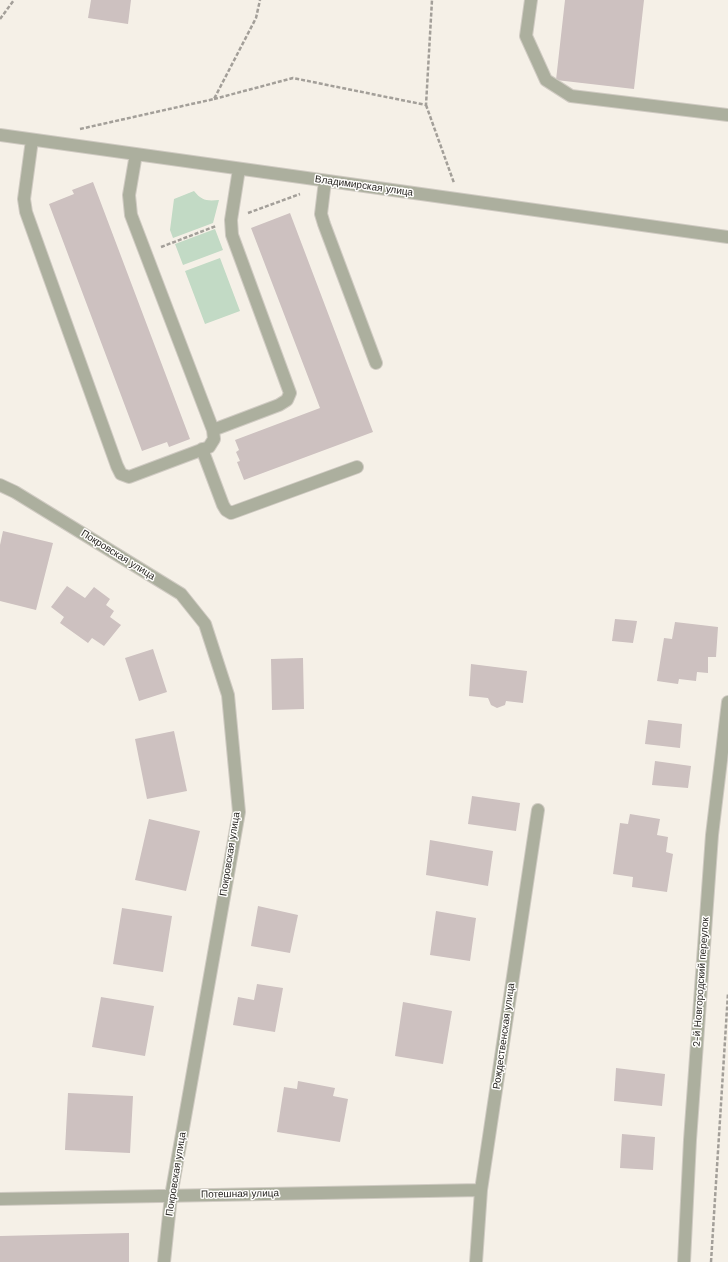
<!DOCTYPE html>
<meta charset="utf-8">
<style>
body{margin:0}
canvas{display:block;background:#f5f0e7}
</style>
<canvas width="728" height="1262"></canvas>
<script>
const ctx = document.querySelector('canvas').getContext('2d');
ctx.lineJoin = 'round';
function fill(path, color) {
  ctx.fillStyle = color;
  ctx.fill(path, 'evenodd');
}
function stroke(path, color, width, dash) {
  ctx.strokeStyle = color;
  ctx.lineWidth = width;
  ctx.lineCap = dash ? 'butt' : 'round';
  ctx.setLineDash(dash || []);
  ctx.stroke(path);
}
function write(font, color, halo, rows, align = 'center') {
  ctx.font = font + ' "Work Sans",sans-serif';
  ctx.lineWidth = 3;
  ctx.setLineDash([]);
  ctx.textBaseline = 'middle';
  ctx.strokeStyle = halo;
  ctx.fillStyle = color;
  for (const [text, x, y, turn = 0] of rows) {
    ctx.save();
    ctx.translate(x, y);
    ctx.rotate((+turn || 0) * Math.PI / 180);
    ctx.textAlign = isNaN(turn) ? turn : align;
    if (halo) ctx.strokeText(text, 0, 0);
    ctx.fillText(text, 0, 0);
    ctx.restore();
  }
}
fill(new Path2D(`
 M194,191C202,201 207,201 219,200L213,223L173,238L170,230L174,199Z
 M215,229L223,250L183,265L175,244Z
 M220,258L240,311L205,324L185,271Z`), '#c2dac5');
fill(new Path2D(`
 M91,0H131L128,24L88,18Z
 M565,0H644L634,89L556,80Z
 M93,182L190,439L169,447L167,442L142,451L49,204L74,194L72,190Z
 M290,213L373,432L244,480L237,462L240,461L236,452L239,450L235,440L320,408L251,228Z
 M3,531L53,543L36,610L0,601V545Z
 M67,586L85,598L94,587L110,599L106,605L114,611L110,617L121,625L104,646L92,638L88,643L60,623L64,617L51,607Z
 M615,619L637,621L633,643L612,641Z
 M675,622L718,627L716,657H708V673L697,672L696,681L679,679L678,684L657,681L664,638L672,639Z
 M153,649L167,692L139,701L125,658Z
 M303,658L304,709L272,710L271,659Z
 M471,664L527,671L523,703L506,701L505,705L497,708L491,705L488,698L469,696Z
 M648,720L682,724L680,748L645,744Z
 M174,731L187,791L147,799L135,739Z
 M655,761L691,766L688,788L652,785Z
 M472,796L520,803L516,831L468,824Z
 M630,814L660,819L657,835L668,837L666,852L673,854L667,892L632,887L633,877L613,874L620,823L628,824Z
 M149,819L200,831L186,891L135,880Z
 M430,840L493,851L488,886L426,875Z
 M258,906L298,915L290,953L251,946Z
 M122,908L172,916L163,972L113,964Z
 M436,911L476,918L470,961L430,955Z
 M257,984L283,988L275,1032L233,1025L238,997L254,1000Z
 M101,997L154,1006L145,1056L92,1047Z
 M403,1002L452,1011L443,1064L395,1056Z
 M616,1068L665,1074L662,1106L614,1101Z
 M298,1081L335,1088L333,1096L348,1099L340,1142L277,1132L284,1087L297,1089Z
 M68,1093L133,1096L130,1153L65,1150Z
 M622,1134L655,1137L653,1170L620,1168Z
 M129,1233V1262H0V1236Z`), '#cdc1c0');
const minor = new Path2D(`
 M531,0L526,36L546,80L571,96L728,115
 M0,135L728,237
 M32,140L24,199L26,212L117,466L121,474L129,477L209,447L214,439L213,430L131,215L129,195L136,154
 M325,181L321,214L324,224L376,363
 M213,430L279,405L287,400L290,393L232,235L231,220L239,169
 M202,449L223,505L226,510L231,513L357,467
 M0,485L15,492L181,594L205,624L228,695L239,812L171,1196L164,1262
 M0,1199L481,1190
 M476,1262L481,1190L538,810
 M684,1262L690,1140L712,835L728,702`);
stroke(minor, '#d0cbc3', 14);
stroke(new Path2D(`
 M0,19L14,0
 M214,99L293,78L426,105L432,0
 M426,105L454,183
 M80,129L214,99L256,18L260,0
 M248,213L300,194
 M161,247L216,226
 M711,1262L728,993`), '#a39f99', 2.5, [4, 2]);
stroke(minor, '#acaf9e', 12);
write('10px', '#262421', '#fffefc', [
 ["Владимирская улица",364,186,8],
 ["Покровская улица",118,555,32],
 ["Покровская улица",230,854,-81],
 ["2-й Новгородский переулок",701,982,-86],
 ["Рождественская улица",504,1036,-82],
 ["Покровская улица",176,1174,-81],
 ["Потешная улица",240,1194,-1]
]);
</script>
